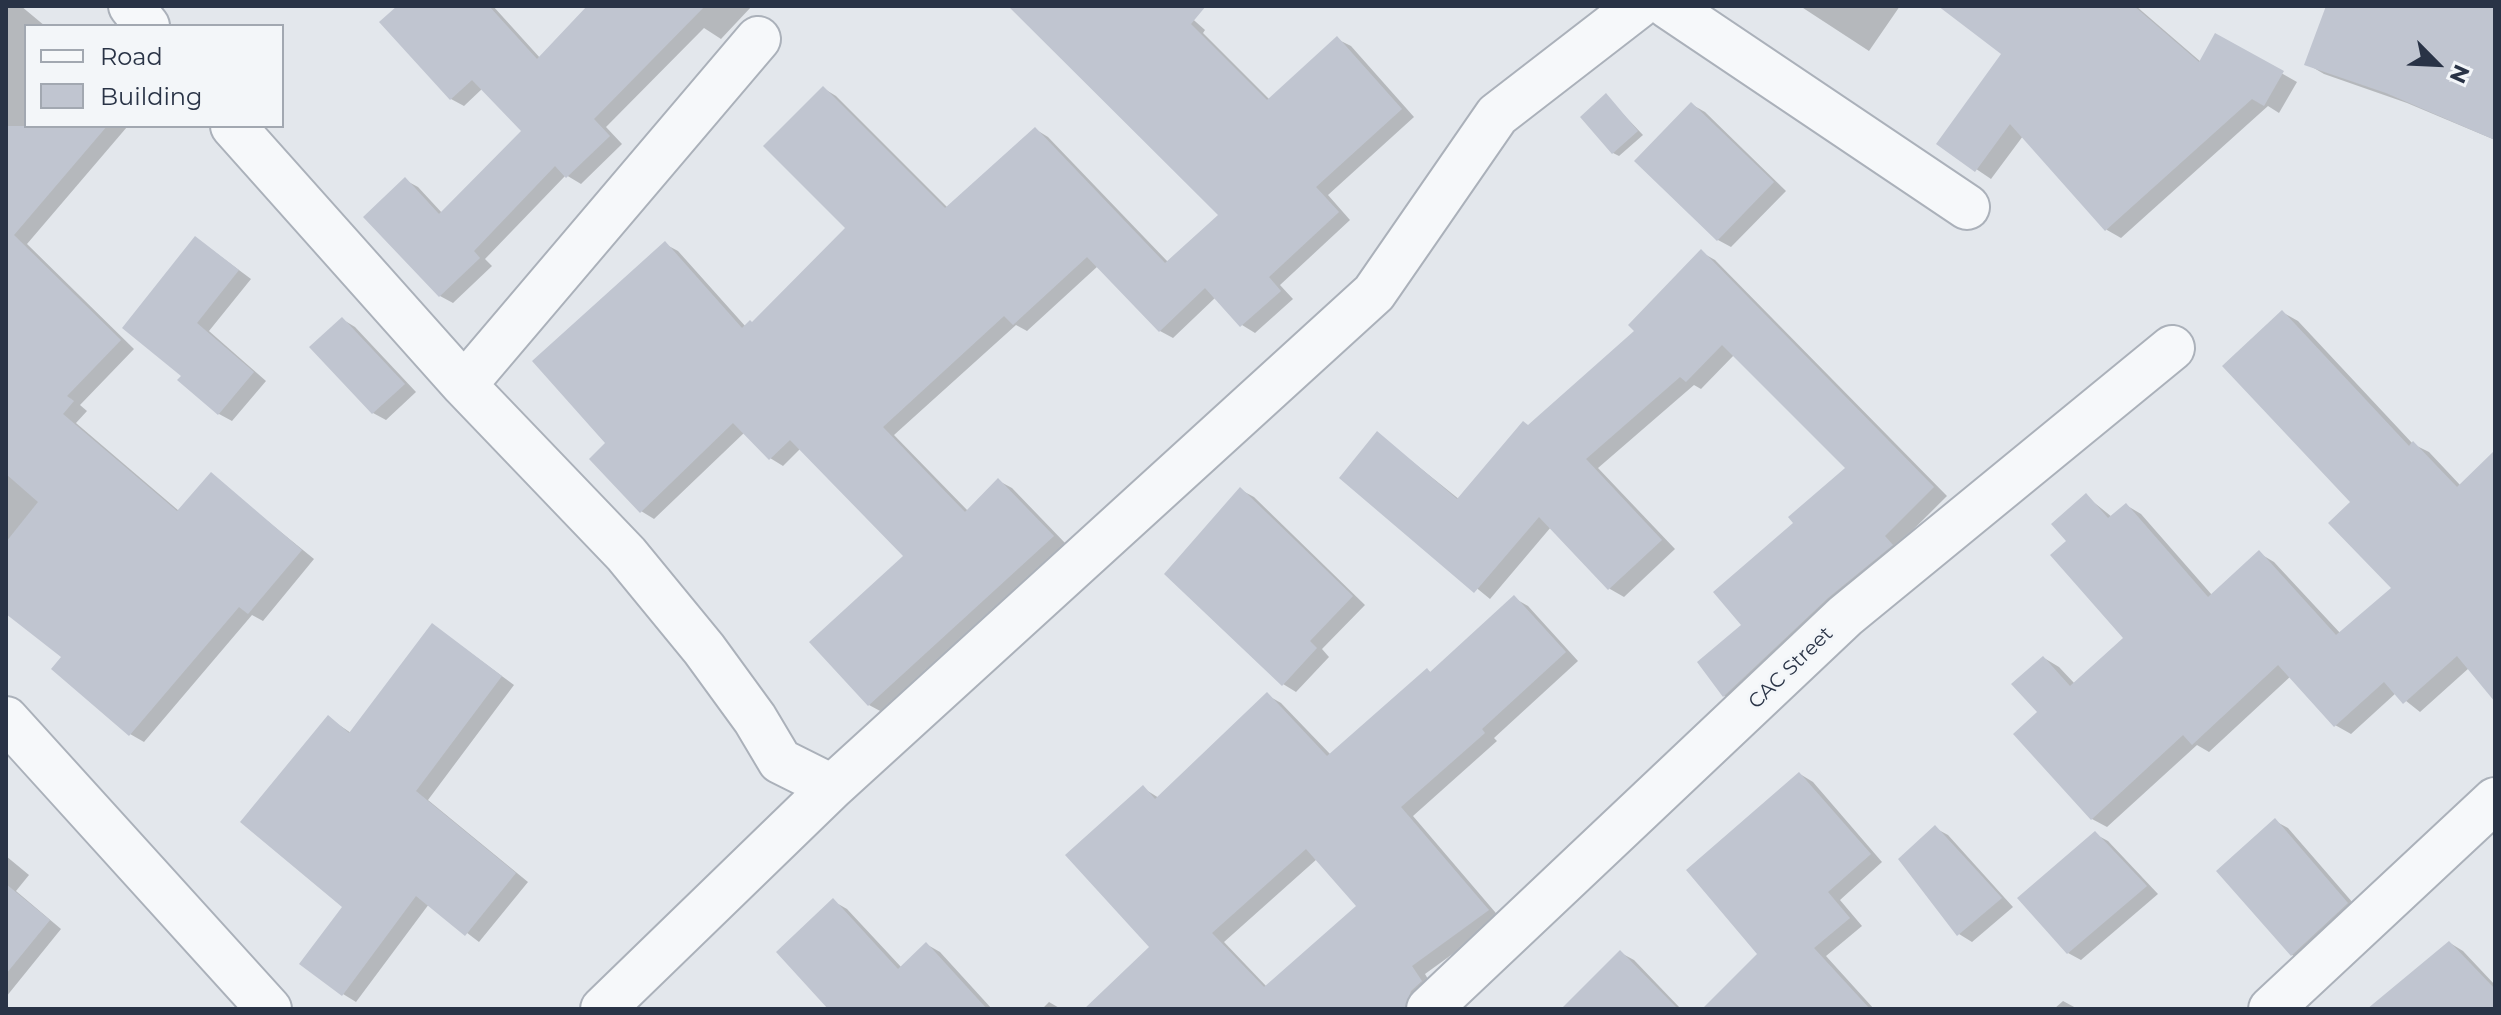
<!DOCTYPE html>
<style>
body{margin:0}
#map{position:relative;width:2501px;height:1015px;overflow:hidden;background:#e3e7ec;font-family:Montserrat,sans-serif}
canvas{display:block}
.frame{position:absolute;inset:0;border:8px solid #293346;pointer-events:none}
.legend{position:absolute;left:24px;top:24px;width:260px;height:104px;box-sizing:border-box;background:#f3f6f9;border:2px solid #a2a8b1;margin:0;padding:10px 14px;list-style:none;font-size:24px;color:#293346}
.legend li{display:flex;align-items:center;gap:16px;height:40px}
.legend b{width:40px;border:2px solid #a2a8b1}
.north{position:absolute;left:2397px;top:24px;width:80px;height:80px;-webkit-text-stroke:6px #f3f6f9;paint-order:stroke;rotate:114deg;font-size:22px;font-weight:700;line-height:32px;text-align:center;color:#293346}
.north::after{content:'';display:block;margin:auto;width:28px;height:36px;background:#293346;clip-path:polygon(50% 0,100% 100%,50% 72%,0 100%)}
</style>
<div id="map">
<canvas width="2501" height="1015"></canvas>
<div class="frame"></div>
<ul class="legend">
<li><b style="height:10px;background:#f6f8fa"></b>Road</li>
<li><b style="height:22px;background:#c0c5d0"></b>Building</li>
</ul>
<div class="north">N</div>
</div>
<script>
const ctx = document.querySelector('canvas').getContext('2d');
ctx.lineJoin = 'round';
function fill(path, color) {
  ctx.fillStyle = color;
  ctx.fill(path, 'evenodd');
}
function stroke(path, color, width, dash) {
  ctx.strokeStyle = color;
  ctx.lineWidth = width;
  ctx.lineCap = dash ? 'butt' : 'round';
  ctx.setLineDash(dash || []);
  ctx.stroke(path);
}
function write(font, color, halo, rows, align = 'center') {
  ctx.font = font + ' Montserrat,sans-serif';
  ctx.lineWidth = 6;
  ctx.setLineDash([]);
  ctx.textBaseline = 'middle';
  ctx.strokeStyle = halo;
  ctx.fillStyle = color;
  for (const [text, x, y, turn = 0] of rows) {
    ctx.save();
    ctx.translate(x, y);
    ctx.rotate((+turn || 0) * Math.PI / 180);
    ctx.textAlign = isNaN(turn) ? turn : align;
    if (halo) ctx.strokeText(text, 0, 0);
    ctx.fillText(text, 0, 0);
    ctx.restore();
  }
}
fill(new Path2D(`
 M6,6H21L45,26H26V126L127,127L27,244L134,349L80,405L87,411L76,423L179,511L211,475L314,559L263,621L252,615L144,742L130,734L64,657L6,612Z
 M400,6H493L541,59L590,6H752L721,39L704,28L606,127L622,144L581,184L566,175L485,259L492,266L453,303L440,296L405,180L418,187L443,214L524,131L483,88L464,106L451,99Z
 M1082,6H1178L1205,30L1203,33L1270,100L1337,39L1351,46L1414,117L1328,195L1350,220L1280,285L1293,299L1255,333L1242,325L1216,297L1173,338L1160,331L1098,266L1027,331L1016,325L894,435L968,511L999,481L1012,488L1066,544L882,712L869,705L906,556L801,448L783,466L770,458L745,432L654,519L641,511L608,443L665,244L678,251L746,327L753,324L848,228L823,88L836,96L948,208L1035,129L1048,137L1168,262L1221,215Z
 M1800,6H1900L1869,51Z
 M1941,6H2136L2201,62L2216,36L2297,82L2279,113L2268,106L2121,238L2107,230L2023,136L1991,179L1939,144L2003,54Z
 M2329,6H2495V140L2407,103L2324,74L2307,64Z
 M1606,96L1643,135L1619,156L1613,153Z
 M1691,104L1705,112L1786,191L1731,247L1718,240Z
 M196,238L251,279L209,331L266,381L232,421L219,414L183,376Z
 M1701,252L1715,260L1947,496L1738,704L1724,696L1744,625L1796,524L1848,468L1735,354L1701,389L1694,385L1598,468L1675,549L1624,597L1610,589L1551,527L1490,599L1342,478L1378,434L1460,500L1529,427L1637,331Z
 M2282,312L2298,321L2413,444L2429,452L2492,519L2495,535V699L2469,668L2420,712L2396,693L2351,734L2335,725L2291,676L2209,752L2197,745L2107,827L2092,819L2039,713L2044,658L2059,667L2075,684L2126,638L2069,542L2086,496L2112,517L2126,505L2141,514L2212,595L2259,553L2274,562L2341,634L2394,588L2353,502Z
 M342,319L355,327L416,392L386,420L373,413Z
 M1241,490L1254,497L1365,605L1322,649L1329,657L1296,692L1283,684Z
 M1514,598L1528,606L1578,661L1494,738L1497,741L1413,816L1501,919L1425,974L1431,984L1403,1009H1087L1152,947L1143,788L1159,798L1267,695L1281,703L1331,755L1427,670L1432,673ZM1317,859L1359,906L1267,987L1224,942Z
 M433,625L514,685L428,800L528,882L479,942L429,904L356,1002L343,994L344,906L329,718L351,733Z
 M1800,774L1813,782L1882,862L1840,900L1862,926L1826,956L1874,1009H1705L1760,954Z
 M2275,821L2288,828L2360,911L2305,962L2292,955Z
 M1935,828L1948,835L2013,907L1972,942L1959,934Z
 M2095,834L2108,841L2158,894L2081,960L2068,953Z
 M6,856L29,875L16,891L61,929L6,997Z
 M833,901L847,909L902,968L926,944L940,952L992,1009H831Z
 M2450,943L2463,951L2495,985V1009H2384Z
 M1621,953L1634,960L1681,1009H1582Z
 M2063,1001L2076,1008V1009H2054Z
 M1049,1002L1061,1009H1042Z`), '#0003');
fill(new Path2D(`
 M397,6H489L537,59L587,6H705L594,119L610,136L566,178L555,166L474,251L480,258L439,297L363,217L405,177L439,214L521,131L472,80L450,100L379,22Z
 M1008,6H1206L1191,24L1267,100L1337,36L1402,109L1316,187L1339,212L1269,277L1281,291L1240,327L1205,288L1159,332L1087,257L1013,325L1004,316L883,427L965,512L998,478L1054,536L868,706L809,642L903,556L790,440L769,460L733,423L640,513L589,459L605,443L532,361L665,241L742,328L750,320L752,322L845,228L763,146L823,86L945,208L1035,127L1165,263L1218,215Z
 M1938,6H2134L2199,62L2215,33L2284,71L2264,106L2252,99L2105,231L2010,124L1975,172L1936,144L2001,54Z
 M2326,6H2495V140L2386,93L2304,65Z
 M1606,93L1638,131L1612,154L1580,117Z
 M1691,102L1774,182L1717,241L1634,161Z
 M6,126H107L14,235L121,340L67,396L74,401L63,414L177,511L211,472L302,550L248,614L239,607L129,736L51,669L61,657L6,614V542L38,502L6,474Z
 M195,236L239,270L197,323L254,372L218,415L177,380L181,376L122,328Z
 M1701,249L1934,487L1885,536L1893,545L1828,598L1723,697L1697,662L1741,625L1713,592L1793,523L1788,517L1845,468L1722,345L1686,382L1680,377L1586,459L1662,540L1608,590L1539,517L1474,593L1339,478L1377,431L1457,499L1523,421L1528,425L1634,331L1628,325Z
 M2282,310L2409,446L2413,441L2457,487L2495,450V702L2457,656L2403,704L2384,682L2334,727L2278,665L2192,745L2183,735L2091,820L2013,734L2037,712L2011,684L2043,656L2070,686L2123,638L2050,555L2066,541L2051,524L2086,493L2108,518L2126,503L2208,597L2259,550L2336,635L2391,588L2328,523L2350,502L2222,366Z
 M342,317L405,384L372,414L309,347Z
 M1240,487L1353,596L1310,641L1317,648L1282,686L1164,574Z
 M1514,595L1566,652L1482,729L1485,733L1401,807L1489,910L1412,966L1422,981L1411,991L1405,1009H1084L1149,947L1065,855L1143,785L1155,799L1267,692L1327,756L1427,668L1430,672ZM1306,849L1356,906L1264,987L1212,933Z
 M432,623L502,676L416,791L516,873L465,936L416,896L342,996L299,964L342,907L240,822L328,715L349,733Z
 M1799,772L1871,854L1828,892L1850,918L1814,948L1870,1009H1702L1757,954L1686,870Z
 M2275,818L2348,903L2291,956L2216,871Z
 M1935,825L2002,898L1957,936L1898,859Z
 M2095,831L2147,886L2067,954L2017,898Z
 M6,884L50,920L6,974Z
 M833,898L898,969L926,942L987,1009H828L776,952Z
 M2449,941L2495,989V1009H2367Z
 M1620,950L1678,1009H1561Z`), '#c0c5d0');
const street = new Path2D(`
 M131,6L147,26
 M1668,6L1967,207
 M233,126L464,385L626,554L704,649L755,719L780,761L832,787
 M464,385L758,39
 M6,719L269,1009
 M603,1009L832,787L1374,293L1497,115L1638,6
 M1429,1009L1845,616L2172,348
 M2271,1009L2495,800`);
stroke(street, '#abb1ba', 48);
stroke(street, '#f6f8fa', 44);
write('20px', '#293346', '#f3f6f9', [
 ["CAC Street",1791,668,-44]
]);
</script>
